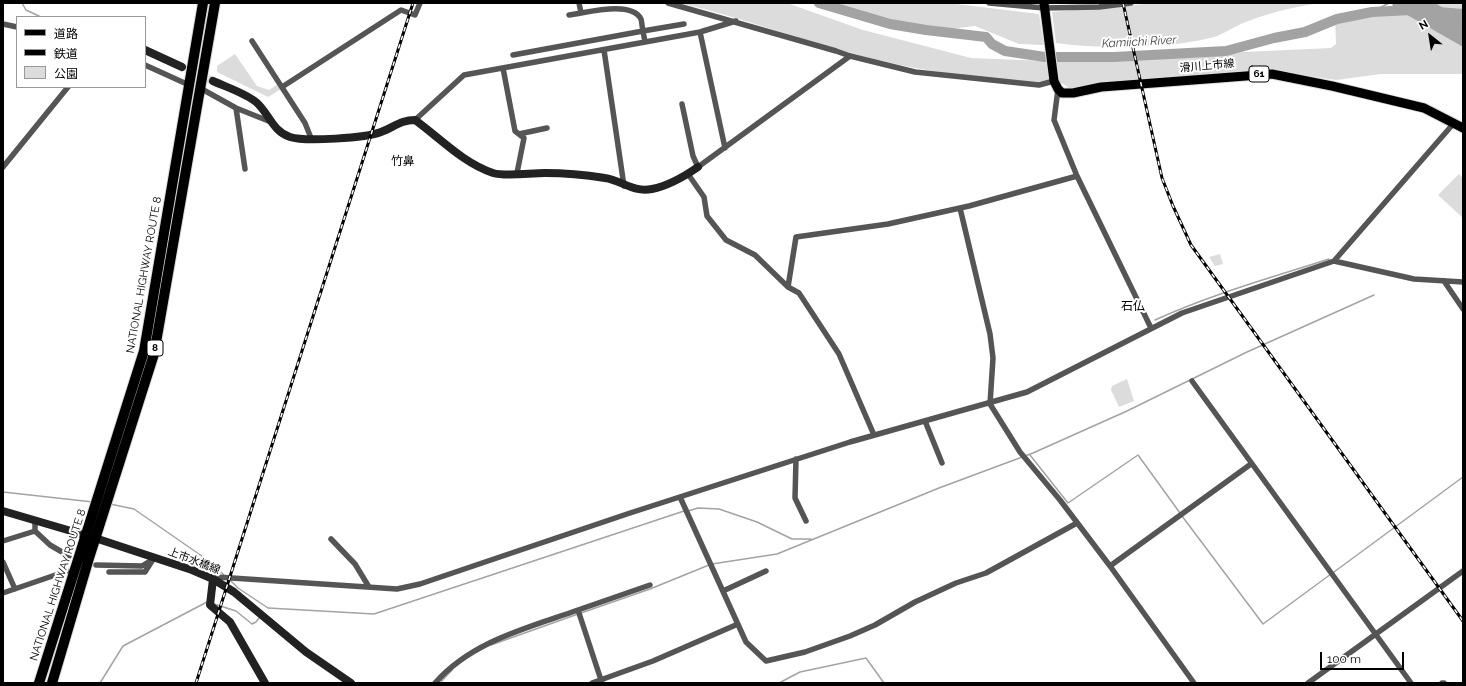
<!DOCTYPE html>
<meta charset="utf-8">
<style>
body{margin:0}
#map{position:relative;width:1466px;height:686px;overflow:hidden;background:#fff;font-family:Raleway,"Noto Sans JP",sans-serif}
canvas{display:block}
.frame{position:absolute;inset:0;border:4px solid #000;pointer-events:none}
.legend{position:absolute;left:16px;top:16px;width:130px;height:72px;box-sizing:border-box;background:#fff;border:1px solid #999;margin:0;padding:5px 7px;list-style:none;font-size:12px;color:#000}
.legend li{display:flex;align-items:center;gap:8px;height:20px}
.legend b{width:20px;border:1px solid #999}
.north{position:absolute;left:1410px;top:16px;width:40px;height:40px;-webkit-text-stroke:3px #fff;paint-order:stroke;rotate:330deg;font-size:11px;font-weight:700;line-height:16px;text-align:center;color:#000}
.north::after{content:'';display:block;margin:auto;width:14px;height:18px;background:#000;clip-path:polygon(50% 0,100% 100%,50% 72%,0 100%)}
.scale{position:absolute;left:1320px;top:652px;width:84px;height:18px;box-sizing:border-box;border:2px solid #000;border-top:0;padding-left:5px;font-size:12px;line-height:14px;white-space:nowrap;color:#000;-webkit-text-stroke:3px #fff;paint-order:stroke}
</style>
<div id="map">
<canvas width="1466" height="686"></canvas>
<div class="frame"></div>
<ul class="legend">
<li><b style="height:5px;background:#000"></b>道路</li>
<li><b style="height:5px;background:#000"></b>鉄道</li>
<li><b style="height:11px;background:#dcdcdc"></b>公園</li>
</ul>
<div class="north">N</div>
<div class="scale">100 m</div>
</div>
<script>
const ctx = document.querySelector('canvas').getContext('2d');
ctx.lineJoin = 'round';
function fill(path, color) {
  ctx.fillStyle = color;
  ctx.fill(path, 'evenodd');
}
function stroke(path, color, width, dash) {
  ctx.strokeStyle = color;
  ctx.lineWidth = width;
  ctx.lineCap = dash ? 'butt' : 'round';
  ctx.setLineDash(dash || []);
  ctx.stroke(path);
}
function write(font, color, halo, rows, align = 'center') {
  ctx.font = font + ' Raleway,"Noto Sans JP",sans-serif';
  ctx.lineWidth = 4;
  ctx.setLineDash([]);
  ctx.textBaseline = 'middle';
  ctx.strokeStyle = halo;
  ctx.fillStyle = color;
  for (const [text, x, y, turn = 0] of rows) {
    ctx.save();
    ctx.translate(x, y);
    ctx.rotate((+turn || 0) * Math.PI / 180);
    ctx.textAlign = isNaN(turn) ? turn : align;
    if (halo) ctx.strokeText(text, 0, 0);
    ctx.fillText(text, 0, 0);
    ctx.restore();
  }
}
fill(new Path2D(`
 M680,3H787L863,30L971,58L1047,61L1331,48L1336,44L1335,16L1393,7L1463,47V74H1381L1336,80L1283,72L1258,70L1185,77L1113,81L1070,89C1058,78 1049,79 1034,83C979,77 923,72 869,58C806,42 744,18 680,3Z
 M836,3H948L1039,14L1044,45L1019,44L975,26L918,33Z
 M1156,3H1320C1294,7 1270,12 1246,22C1234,26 1222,36 1210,38C1165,49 1102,49 1056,43L1052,12Z
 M1435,3H1463V19Z
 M235,54L257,86L269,90L278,84L281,89L268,97L217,72V66Z
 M1459,174L1463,178V218L1438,195Z
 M1220,254L1223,264L1215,266L1209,257Z
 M1127,379L1134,401L1119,407L1111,390L1112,386Z`), '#dcdcdc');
fill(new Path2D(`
 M1392,3H1435L1463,19V47L1393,7Z`), '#a3a3a3');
stroke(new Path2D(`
 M22,3L26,10L41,17
 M828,6L829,3
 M1372,12L1389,3
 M1155,320C1212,294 1270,278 1329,259
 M1030,455L1068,503L1138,455L1180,513
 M3,492L93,502
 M110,504L134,509L209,561L224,575
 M688,511L698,508L719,509L757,522L792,539H811
 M1182,516L1263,624L1331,574
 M712,564L777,554L939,488L1033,453L1127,411L1247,352L1374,295
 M1334,572L1463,477
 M230,580L238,588L268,608L374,614L684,511
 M214,604L236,611L252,624L256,622L260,617
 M581,613L650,589L709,565
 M491,645L578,614
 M100,683L123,646L207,602
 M440,683L452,670
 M779,683L800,672L866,658L884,683`), '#a3a3a3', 1.5);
stroke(new Path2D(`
 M819,3L890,24L926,30L986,37L992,44L1005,51L1045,57H1114L1226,51L1274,38L1305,32L1337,19L1372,12L1411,10
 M1438,12L1463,14`), '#a3a3a3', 10);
stroke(new Path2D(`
 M186,69L213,81`), '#d9d9d9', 8, [8, 4]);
const primary = new Path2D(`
 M1044,3L1054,81L1058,89L1062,93H1073L1101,87L1272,74L1332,86L1424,108L1463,128`);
const highway = new Path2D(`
 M39,683L144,351L203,3
 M52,683L89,558L154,354L215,3`);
stroke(primary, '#dbdbdb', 11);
stroke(highway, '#dbdbdb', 12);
stroke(new Path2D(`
 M579,3L581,13
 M668,3L836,51L850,56L915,72L1039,85L1054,81
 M989,3L1044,8L1099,7L1131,3
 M569,15C586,13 631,0 641,19C642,22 642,28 643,31L684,24
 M3,24L17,27
 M700,32L725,148
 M252,41L305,123L311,138
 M604,50L624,186
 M513,55L643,31L645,42
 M145,65L189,85
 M503,68L515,131L524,138L517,173
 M282,87L401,10L415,15L420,3
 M200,88L236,108L271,122
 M1058,89L1054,120L1077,176L1151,328
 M682,104L693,156L698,167L850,56
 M236,108L245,169
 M415,120L464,75L700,32L736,21
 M519,134L547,128
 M3,167L68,87
 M688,174L704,197L707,216L726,240L755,255L788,287L799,293L839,354L874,435
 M960,208L990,334L993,358L990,404L1020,452L1060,500L1110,566L1194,683
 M1334,261L1454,123
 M1444,281L1463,309
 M788,287L796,237L888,224L969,206L1077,176
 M1192,381L1411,683
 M925,421L942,463
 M796,459L795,498L806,521
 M680,497L746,642L766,661L805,652L850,636L875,625L915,602L956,583L986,573L1077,523
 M35,531L50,545L69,556
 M331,539L355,564L369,587
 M3,541L35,531V522
 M3,562L15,589
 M96,565L142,566L155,558
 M1110,566L1251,464
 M109,572H145L152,561
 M213,579L217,577L397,589L420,584L627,514L850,442L1027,392L1182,313L1334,261L1414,279L1463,282
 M723,591L766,571
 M3,593L67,571
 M578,610L650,585
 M435,683C472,641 527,628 578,610L602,683
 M592,683L653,661L738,624
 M1308,683L1463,571
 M1442,683H1444`), '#555', 5.5);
stroke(new Path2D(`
 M145,50L182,67
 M213,81C226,87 245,93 256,102C269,113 272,131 290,137C305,142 366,138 381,132C394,127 401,120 415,120C440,138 463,163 493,173C506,177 530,173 545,173C564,173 586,175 605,178C621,180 633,193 652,189C668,186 685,176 698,167
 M3,511L95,538L192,570L213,579L234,592L306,652L351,683
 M213,579L210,605L230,622L265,683`), '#222', 8);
stroke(primary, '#000', 9);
stroke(highway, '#000', 10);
const rail = new Path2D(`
 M1123,3L1162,178L1173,206L1191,245L1463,621
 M196,683L413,3`);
stroke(rail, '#000', 3);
stroke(rail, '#fff', 1.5, [4.5]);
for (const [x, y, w] of [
 [1259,74,20],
 [155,348,16]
]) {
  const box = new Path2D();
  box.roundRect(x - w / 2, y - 8, w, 16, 3);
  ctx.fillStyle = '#fff';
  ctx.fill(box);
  stroke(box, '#000', 1);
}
write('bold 10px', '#000', null, [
 ["61",1259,74],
 ["8",155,348]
]);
write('11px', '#000', '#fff', [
 ["滑川上市線",1207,66,-5],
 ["NATIONAL HIGHWAY ROUTE 8",144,275,-80],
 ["上市水橋線",194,561,21],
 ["NATIONAL HIGHWAY ROUTE 8",58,585,-72]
]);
write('italic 12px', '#444', '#fff', [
 ["Kamiichi River",1139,42,-3]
]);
write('12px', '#000', '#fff', [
 ["竹鼻",403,161],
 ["石仏",1133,306]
]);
</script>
